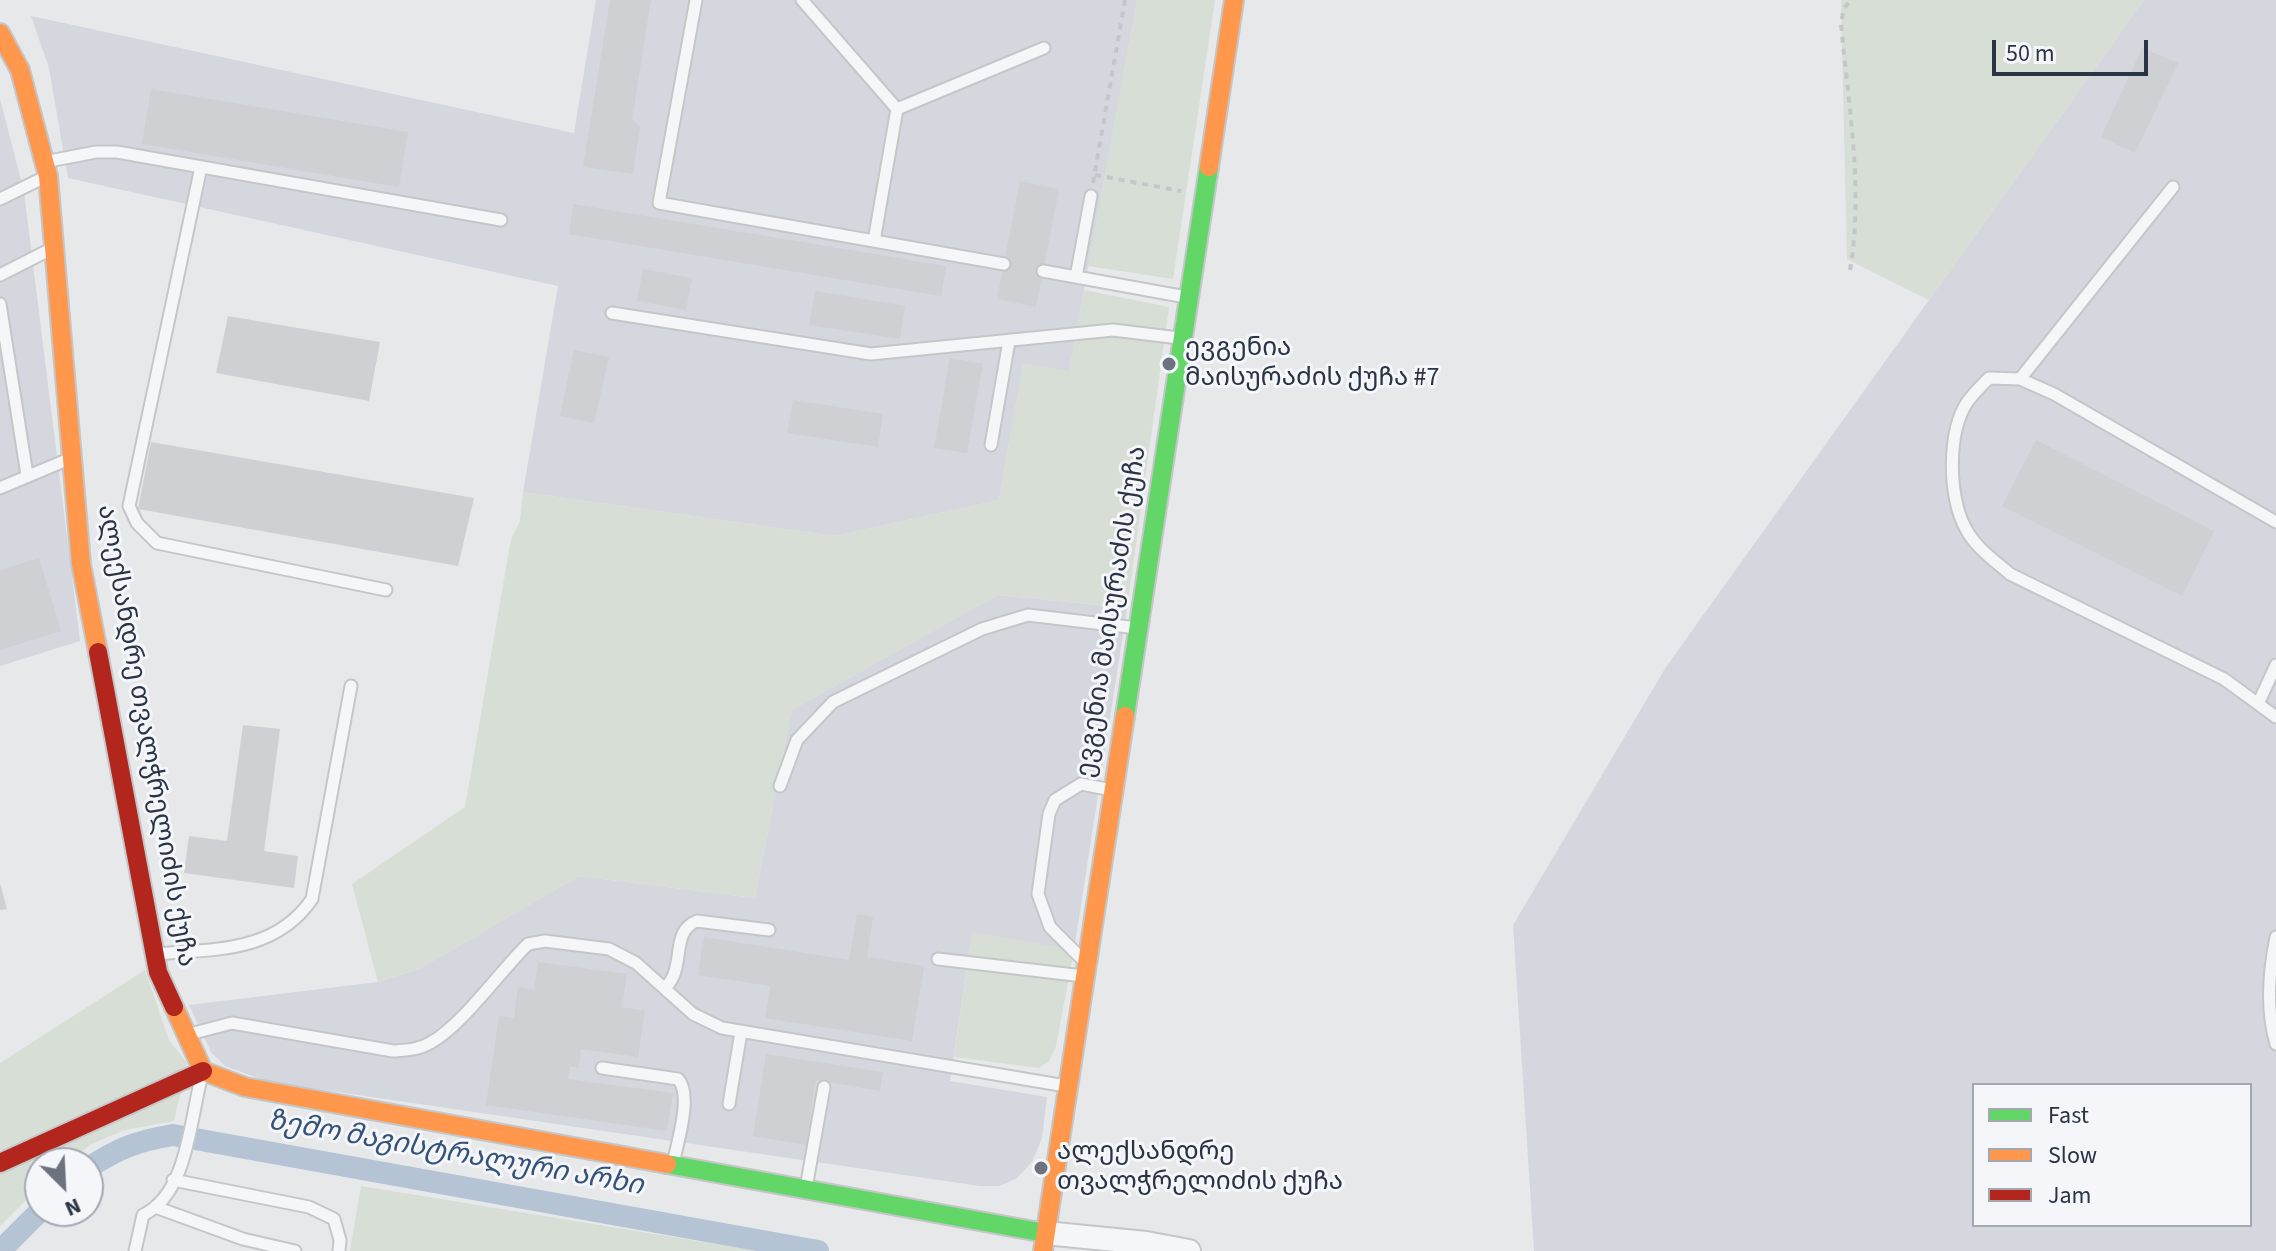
<!DOCTYPE html>
<meta charset="utf-8">
<style>
body{margin:0}
#map{position:relative;width:2276px;height:1251px;overflow:hidden;background:#e6e8ea;font-family:"Source Sans 3",sans-serif}
canvas{display:block}
.legend{position:absolute;left:1972px;top:1083px;width:280px;height:144px;box-sizing:border-box;background:#f4f6f9;border:2px solid #a4a8b1;margin:0;padding:10px 14px;list-style:none;font-size:24px;color:#2b3445}
.legend li{display:flex;align-items:center;gap:16px;height:40px}
.legend b{width:40px;border:2px solid #a4a8b1}
.north{position:absolute;left:24px;top:1147px;width:80px;height:80px;box-sizing:border-box;background:#f4f6f9;border:2px solid #a4a8b1;border-radius:50%;rotate:156deg;font-size:22px;font-weight:700;line-height:32px;text-align:center;color:#2b3445}
.north::after{content:'';display:block;margin:auto;width:28px;height:36px;background:#6c737f;clip-path:polygon(50% 0,100% 100%,50% 72%,0 100%)}
.scale{position:absolute;left:1992px;top:40px;width:156px;height:36px;box-sizing:border-box;border:4px solid #2b3445;border-top:0;padding-left:10px;font-size:24px;line-height:28px;white-space:nowrap;color:#2b3445;-webkit-text-stroke:6px #f4f6f9;paint-order:stroke}
</style>
<div id="map">
<canvas width="2276" height="1251"></canvas>
<ul class="legend">
<li><b style="height:10px;background:#63d668"></b>Fast</li>
<li><b style="height:10px;background:#ff974d"></b>Slow</li>
<li><b style="height:10px;background:#b3261e"></b>Jam</li>
</ul>
<div class="north">N</div>
<div class="scale">50 m</div>
</div>
<script>
const ctx = document.querySelector('canvas').getContext('2d');
ctx.lineJoin = 'round';
function fill(path, color) {
  ctx.fillStyle = color;
  ctx.fill(path, 'evenodd');
}
function stroke(path, color, width, dash) {
  ctx.strokeStyle = color;
  ctx.lineWidth = width;
  ctx.lineCap = dash ? 'butt' : 'round';
  ctx.setLineDash(dash || []);
  ctx.stroke(path);
}
function write(font, color, halo, rows, align = 'center') {
  ctx.font = font + ' "Source Sans 3","Noto Sans Georgian",sans-serif';
  ctx.lineWidth = 6;
  ctx.setLineDash([]);
  ctx.textBaseline = 'middle';
  ctx.strokeStyle = halo;
  ctx.fillStyle = color;
  for (const [text, x, y, turn = 0] of rows) {
    ctx.save();
    ctx.translate(x, y);
    ctx.rotate((+turn || 0) * Math.PI / 180);
    ctx.textAlign = isNaN(turn) ? turn : align;
    if (halo) ctx.strokeText(text, 0, 0);
    ctx.fillText(text, 0, 0);
    ctx.restore();
  }
}
fill(new Path2D(`
 M596,0H1137L1069,372L1023,364L999,500L835,536L523,492L558,286L68,178L49,68L31,16L574,133Z
 M2144,0H2276V1251H1534L1513,925L1666,667ZM1974,1085H2250V1225H1974Z
 M0,99L24,192L80,641L0,666Z
 M997,595L1127,608L1074,950L972,933L950,1081L1047,1097L1042,1138L1032,1162L1016,1179L999,1186H980L269,1082L225,1066L211,1052L189,1005L378,982L421,968L579,876L755,898L792,710Z`), '#d4d7dd');
fill(new Path2D(`
 M1137,0H1215L1173,279L1088,266Z
 M1841,0H2144L1929,300L1847,259Z
 M1084,290L1169,307L1127,608L997,595L792,710L755,898L579,876L421,968L378,982L352,884L465,807L511,539L520,521L523,492L835,536L999,500L1023,363L1069,371Z
 M972,932L1074,950L1056,1046L1049,1061L1039,1068L954,1057Z
 M145,970L169,1040L187,1063L174,1121L125,1130L91,1144L68,1163H40V1186L0,1226V1063Z
 M361,1186L758,1251H350Z`), '#d6ded6');
stroke(new Path2D(`
 M88,1168C119,1148 137,1141 173,1135L818,1251
 M0,1251L40,1211`), '#b4c4d5', 22);
fill(new Path2D(`
 M610,0H651L632,119L640,127L633,174L583,167Z
 M2142,48L2178,63L2135,153L2101,137Z
 M151,89L408,132L399,187L142,144Z
 M1020,181L1059,189L1036,307L997,299Z
 M573,204L946,266L941,296L569,234Z
 M643,269L692,278L686,310L637,301Z
 M815,291L905,306L900,339L809,325Z
 M228,316L380,342L369,401L216,373Z
 M574,350L609,357L594,423L560,416Z
 M950,358L983,364L967,453L934,448Z
 M793,400L883,414L878,447L787,433Z
 M2036,440L2214,531L2182,596L2002,506Z
 M151,442L474,498L458,566L138,509Z
 M39,558L61,631L0,650V570Z
 M243,725L280,729L264,851L298,856L294,888L184,873L189,836L227,841Z
 M0,883L7,909L0,910Z
 M857,914L873,917L867,957L924,966L912,1041L765,1018L770,986L698,975L704,937L849,960Z
 M538,962L627,974L622,1007L645,1011L638,1057L581,1049L579,1068L570,1066L568,1079L673,1093L667,1131L486,1105L499,1016L514,1018L518,987L534,989Z
 M766,1054L883,1072L880,1091L816,1080L806,1145L753,1136Z`), '#ced0d3');
const lane = new Path2D(`
 M696,0L659,203L1004,264
 M802,0L897,109L874,241
 M897,109L1044,48
 M44,162L96,152H117L501,220
 M201,167L129,506L137,523L157,543L386,590
 M0,199L47,176
 M1043,271L1186,297
 M0,275L53,248
 M1076,277L1091,196
 M0,304L27,475
 M612,313L871,354L1113,330L1179,338
 M2020,379L2173,187
 M991,445L1009,341
 M0,488L69,459
 M2276,522L2054,394L2020,379L1989,378C1982,385 1974,393 1968,401C1947,431 1948,498 1966,529C1975,547 1995,561 2010,574L2224,679L2276,717
 M2258,704L2276,665
 M780,786L797,740L833,702L982,629L1028,615L1137,628
 M2276,937C2269,971 2266,1010 2276,1044
 M156,954C214,949 275,953 312,899L351,686
 M938,959L1083,976
 M1082,959L1050,927L1038,894L1049,814L1055,800L1081,784L1112,790
 M665,988C687,967 669,932 697,921L769,930
 M190,1034L232,1023L393,1051C406,1050 418,1050 430,1043C461,1027 501,970 528,944L545,941L609,949L636,963L693,1014L722,1028L1066,1086
 M602,1068L678,1079C693,1095 677,1143 673,1164
 M729,1104L741,1032
 M173,1180L309,1207L334,1219L340,1240L339,1251
 M806,1188L824,1087
 M158,1208L243,1239L295,1251
 M135,1251L143,1215C188,1194 190,1118 202,1075`);
const street = new Path2D(`
 M1045,1233L1146,1243L1189,1251`);
const fast = new Path2D(`
 M1125,716L1209,167
 M667,1164L1045,1233`);
const slow = new Path2D(`
 M0,33L20,70L48,176L81,564L98,652
 M1209,167L1234,0
 M174,1007L203,1071L245,1087L667,1164
 M1043,1251L1125,716`);
const jam = new Path2D(`
 M98,652L158,972L174,1007
 M0,1163L203,1071`);
stroke(lane, '#c4c6c8', 15);
stroke(street, '#c4c6c8', 26);
stroke(fast, '#c4c6c8', 22);
stroke(slow, '#c4c6c8', 22);
stroke(jam, '#c4c6c8', 22);
stroke(new Path2D(`
 M1095,175L1181,191
 M1093,183L1125,0
 M1850,270C1864,189 1848,104 1841,23L1844,8L1851,0`), '#c5c6ca', 4, [6, 6]);
stroke(lane, '#f5f6f7', 11);
stroke(street, '#f5f6f7', 22);
stroke(fast, '#63d668', 18);
stroke(slow, '#ff974d', 18);
stroke(jam, '#b3261e', 18);
for (const [x, y, r, color] of [
 [1169,364,8,"#6c737f"],
 [1041,1168,8,"#6c737f"]
]) {
  const dot = new Path2D();
  dot.arc(x, y, r, 0, 2 * Math.PI);
  ctx.fillStyle = color;
  ctx.fill(dot);
  stroke(dot, '#f4f6f9', 3);
}
write('26px', '#2b3445', '#f4f6f9', [
 ["ევგენია",1185,349],
 ["მაისურაძის ქუჩა #7",1185,379],
 ["ალექსანდრე",1057,1153],
 ["თვალჭრელიძის ქუჩა",1057,1183]
], 'left');
write('26px', '#2b3445', '#f4f6f9', [
 ["ევგენია მაისურაძის ქუჩა",1113,612,-81],
 ["ალექსანდრე თვალჭრელიძის ქუჩა",145,736,80]
]);
write('italic 28px', '#34527a', '#f4f6f9', [
 ["ზემო მაგისტრალური არხი",455,1155,10]
]);
</script>
